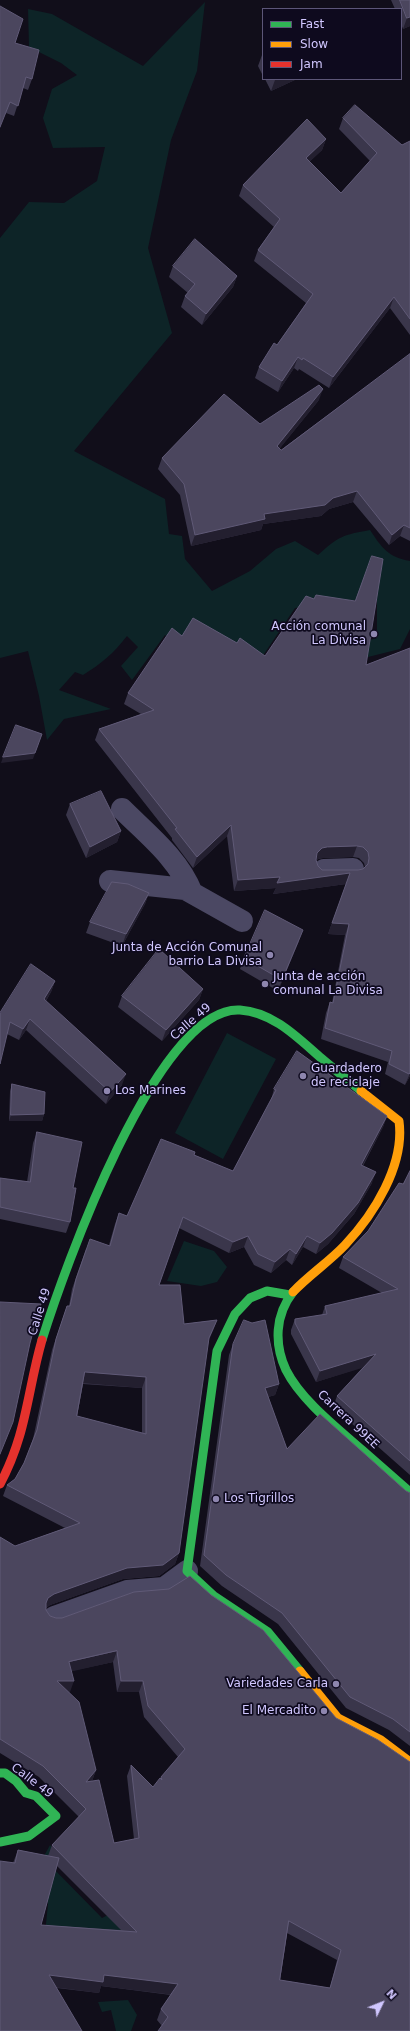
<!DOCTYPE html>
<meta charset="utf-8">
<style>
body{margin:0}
#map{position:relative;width:410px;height:2031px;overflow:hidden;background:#110e1a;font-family:"DejaVu Sans",sans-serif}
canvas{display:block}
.legend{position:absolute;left:262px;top:8px;width:140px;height:72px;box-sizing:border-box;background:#0e0a1e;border:1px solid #5c5678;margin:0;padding:5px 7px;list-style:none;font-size:12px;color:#d1c7ff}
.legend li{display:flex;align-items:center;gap:8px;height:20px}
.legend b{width:20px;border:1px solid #5c5678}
.north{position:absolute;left:362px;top:1983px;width:40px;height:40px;-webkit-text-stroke:3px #0e0a1e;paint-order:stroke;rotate:47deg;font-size:11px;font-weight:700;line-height:16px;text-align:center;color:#d1c7ff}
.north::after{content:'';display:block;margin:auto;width:14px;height:18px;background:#d1c7ff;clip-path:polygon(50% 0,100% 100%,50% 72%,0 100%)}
</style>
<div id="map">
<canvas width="410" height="2031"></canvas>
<ul class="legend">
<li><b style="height:5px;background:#30b455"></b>Fast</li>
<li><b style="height:5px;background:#ff9f0a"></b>Slow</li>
<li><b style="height:5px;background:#e5322d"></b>Jam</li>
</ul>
<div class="north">N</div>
</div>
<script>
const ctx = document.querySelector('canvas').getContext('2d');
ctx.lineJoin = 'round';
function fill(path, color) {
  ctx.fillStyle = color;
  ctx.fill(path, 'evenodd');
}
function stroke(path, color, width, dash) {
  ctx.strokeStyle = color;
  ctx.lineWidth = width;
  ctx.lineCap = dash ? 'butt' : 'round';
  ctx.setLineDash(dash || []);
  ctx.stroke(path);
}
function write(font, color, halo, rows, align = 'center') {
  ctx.font = font + ' "DejaVu Sans",sans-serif';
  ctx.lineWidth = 3.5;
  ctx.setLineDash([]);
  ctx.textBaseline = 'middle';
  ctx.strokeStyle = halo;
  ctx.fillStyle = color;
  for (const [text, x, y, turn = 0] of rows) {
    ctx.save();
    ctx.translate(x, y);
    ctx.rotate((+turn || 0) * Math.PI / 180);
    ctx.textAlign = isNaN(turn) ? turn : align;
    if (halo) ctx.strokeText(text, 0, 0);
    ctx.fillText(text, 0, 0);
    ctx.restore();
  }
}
fill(new Path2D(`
 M205,2L197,71L171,140L148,248L172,333L74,451L165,499L169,534L182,536L185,559L212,591L250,571L276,549L295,541L318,555C339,536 343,535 370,530C382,548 388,557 410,561V629L400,649L352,661L348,646L377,638V597L301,607L295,608L260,660L177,644L165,635L132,680L121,666L138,647L127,636C114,653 101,664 83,675L75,672L59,690L111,709L64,719L47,740L39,696L28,651L0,658V238L29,202L64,203L97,181L105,147L53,148L43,118L52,89L77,75L61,63L29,47L28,9L52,14L143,66Z
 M227,1033L276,1059L223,1159L175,1133Z
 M184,1241L214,1251L227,1267L217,1282L201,1286L167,1281Z
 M50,1845L56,1852L50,1865L102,1918L108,1915L131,1932L45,1934L48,1904L38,1867Z
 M128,2000L137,2015L131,2031H116L111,2010L102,2012L98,2002Z`), '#0d2427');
stroke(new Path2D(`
 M122,809C148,835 178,858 192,893
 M324,870L353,869
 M110,881L185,889L242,921
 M54,1617L127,1591L164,1588L187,1571`), '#4b4863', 22);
stroke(new Path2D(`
 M293,1292C275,1315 274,1344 286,1370C301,1400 337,1428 362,1450C378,1464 394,1478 410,1492
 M290,1295L267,1291L250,1298L235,1314L217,1351L187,1571L214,1596L268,1632L300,1671
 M42,1340C63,1273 157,1005 240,1010C273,1012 298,1038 321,1058C335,1070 348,1080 361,1091
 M0,1773H5L16,1781L26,1793L36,1796L56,1816L29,1836L0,1842`), '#30b455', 9);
stroke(new Path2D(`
 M293,1292C309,1275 329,1262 345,1245C374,1214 405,1165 399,1121L361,1091
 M300,1671L338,1718L381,1740L410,1762`), '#ff9f0a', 9);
stroke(new Path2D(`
 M0,1484C27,1434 27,1392 42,1340`), '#e5322d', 9);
fill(new Path2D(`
 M391,0H410V26L403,29L401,24V9H395Z
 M15,43L32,79L28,90L23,88L14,116L6,113Z
 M263,54V76L258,66L262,55Z
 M265,79H297L271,91Z
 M343,118L402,145L410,141V335L390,308L329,388L299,369L298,371L294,368L278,392L255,378L259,367L277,345L306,303L254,261L258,250L274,227L239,196L243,185L326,139L322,150L309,162L341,193L370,161L339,129Z
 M173,266L237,276L233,287L202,325L181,307L185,296L188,293L169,277Z
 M410,354V541L400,536L389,545L353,502L329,509L321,516L263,524L261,530L191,546L180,495L158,469L162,458L260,424L319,400L279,449L281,450Z
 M182,636L237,643L265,656L366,665L410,648V1076L405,1085L385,1074L388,1062L321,1039L326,1013L330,1002L332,1003L345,935L328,934L346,884L273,894L276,888L234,891L227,836L193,868L172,840V838L95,740L99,729L141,714L124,704L128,693ZM353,857L359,858L364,863L365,867L363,869L358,870H322L318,866L316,861L318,859L323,858Z
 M70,804L121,831L117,842L86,858L66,815Z
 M149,893L145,904L122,946L86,933L90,922Z
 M299,941L278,991L240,969L244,958Z
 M55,981L51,992L46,1001L122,1085L106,1104L26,1030L19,1040L7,1034L0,1013Z
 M203,989L199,1000L162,1041L118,1007L122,996Z
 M12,1084L44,1114L42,1121H9L10,1091Z
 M274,1089L387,1116L383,1127L363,1166L372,1183L354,1214L328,1244L316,1254L303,1247L292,1265L286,1260L271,1273L254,1265L244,1247L229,1253L179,1228L159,1285L184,1324L217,1320L208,1341L179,1553L175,1564L159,1576L123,1579L50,1605L46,1608V1610L50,1616L56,1618H62L134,1592L410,2031L162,2026L157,2020L161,2009L171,1995L101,1986L99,1993L57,1988L0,2031L13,1863L18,1850L48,1856L52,1845L79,1817L39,1777L0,1753V1537L15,1546L65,1528L3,1496L7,1485L15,1479L24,1463L33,1439L52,1350L67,1306H69L72,1289L86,1249L109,1245L115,1224L119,1213L127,1216L194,1155L233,1171L271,1100ZM83,1384L142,1388V1433L77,1416ZM113,1662L117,1692H139L144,1717L178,1757L161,1779L153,1787L131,1765L127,1776L134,1839L114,1843L92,1781L96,1770L69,1692H70L71,1671ZM57,1866L121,1930L41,1925ZM287,1933L337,1960L330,1988L280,1980Z
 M37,1132L73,1188L70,1222L66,1233L0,1219V1178L27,1182L33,1143Z
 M410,1171V1475L333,1407L337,1396L363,1367L316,1382L291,1334V1330L295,1319L322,1315L325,1306L382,1293L339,1268L343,1257L368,1231L403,1184Z
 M233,1344L279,1384L275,1395L268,1397L287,1449L406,1491L410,1493V1746L389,1730L346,1708L278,1624L222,1586L200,1566L229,1355Z`), '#3a364b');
fill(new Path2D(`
 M410,17V26L403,29L407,18Z
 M277,79H297L271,91L275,80Z
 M326,139L322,150L302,169L306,158Z
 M237,276L233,287L202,325L206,314Z
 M394,297L390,308L329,388L333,377Z
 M298,357L294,368L278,392L282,381Z
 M323,389L319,400L273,457L277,446Z
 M357,491L353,502L329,509L321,516L263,524L261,530L191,546L195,535L264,514Z
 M404,525L400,536L389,545L392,535Z
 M42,734L33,759L1,763L3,757Z
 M231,825L227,836L193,868L197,857Z
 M121,831L117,842L86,858L90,847Z
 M357,846L353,857L323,858L318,859L313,864L317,853L322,848L327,847Z
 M350,873L346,884L273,894L276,888L234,891L238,880L280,877Z
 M149,893L145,904L122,946L126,934Z
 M332,923L349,924L345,935L328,934Z
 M303,930L299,941L278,991L282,980Z
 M55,981L51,992L40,1010L44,999Z
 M203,989L199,1000L162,1041L166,1030Z
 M30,1019L26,1030L19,1040L23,1029Z
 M410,1073V1076L405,1085Z
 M126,1074L122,1085L106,1104L110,1092Z
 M44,1114L42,1121H9L11,1115Z
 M387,1116L383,1127L357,1176L361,1165Z
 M376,1172L372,1183L354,1214L328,1244L316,1254L320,1243Z
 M248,1236L244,1247L229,1253L233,1242Z
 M307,1236L303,1247L292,1265L296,1254Z
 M290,1249L286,1260L271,1273L275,1262Z
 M217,1320L213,1331L205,1349L209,1338Z
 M376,1354L372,1365L316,1382L320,1371Z
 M85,1372L146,1377L142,1388L81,1383Z
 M279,1384L275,1395L261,1399L265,1388Z
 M179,1553L175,1564L159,1576L123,1579L50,1605L44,1609L46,1603L48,1598L54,1594L127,1568Z
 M117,1651L113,1662L65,1673L69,1662Z
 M57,1681H74L70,1692H53Z
 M121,1681H143L139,1692H117Z
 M96,1770L92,1781L86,1782Z
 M49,1975H104L178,1984L174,1995L101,1986L99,1993L45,1986Z`), '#231f2f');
const building = new Path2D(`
 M400,0H410V17L407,18Z
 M0,6L23,19L15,43L39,50L32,79L26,77L18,106L10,102L0,127Z
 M355,105L402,145L410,141V319L394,297L333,377L303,358L302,360L298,357L282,381L259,367L274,343L277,345L313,294L258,250L280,219L243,185L307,119L326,139L306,158L341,193L377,153L343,118Z
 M195,239L237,276L206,314L185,296L195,284L173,266Z
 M410,354V528L404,525L392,535L357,491L333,498L325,505L264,514L265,519L195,535L184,484L162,458L224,394L260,424L319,385L323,389L277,446L281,450Z
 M372,556L383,559L366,665L410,648V1073L409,1074L389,1064L392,1051L325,1028L330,1002L333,1003L349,924L332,923L350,873L277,883L280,877L238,880L231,825L197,857L175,829L177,828L99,729L154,710L128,693L172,628L182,636L193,618L237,643L240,638L265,656L306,596L314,599L316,595L355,601ZM357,846L363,847L368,852L369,858L368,864L363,869L358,870H322L318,866L316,860L317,853L322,848L327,847Z
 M16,725L42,734L35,753L3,757Z
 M101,791L121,831L90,847L70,804Z
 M112,882L128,884L149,893L126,934L90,922Z
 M265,910L303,930L282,980L244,958Z
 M159,949L203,989L166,1030L122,996Z
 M31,964L55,981L44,999L126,1074L110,1092L30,1019L23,1029L10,1022L0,1064V1013Z
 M297,1051L387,1116L361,1165L376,1172L358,1203L332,1233L320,1243L307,1236L296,1254L290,1249L275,1262L258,1254L248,1236L233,1242L183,1217L159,1285H180L184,1324L217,1320L209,1338L179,1553L163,1565L127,1568L54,1594L48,1598L46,1603V1610L50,1616L56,1618H62L134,1592L169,1589L190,1576L211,1595L263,1630L336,1718L378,1740L410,1762V2031H158L168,2017L161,2009L178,1984L104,1975L103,1982L49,1975L82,2031H0V1861L15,1863L18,1850L59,1858L41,1925L137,1932L52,1845L86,1809L43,1766L0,1739V1537L15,1546L80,1523L7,1485L15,1479L24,1463L37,1430L56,1339L67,1306H70L76,1279L90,1239L110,1246L119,1213L127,1216L161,1139L195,1152L194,1155L233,1171L276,1090L274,1089ZM85,1372L146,1377V1434L77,1416ZM117,1651L121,1681H143L148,1706L185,1749L161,1777L162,1780L160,1778L153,1787L131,1765L139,1838L114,1843L99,1780L86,1782L96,1770L79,1702L57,1681H74L69,1662ZM289,1921L341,1950L330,1988L280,1980Z
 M12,1084L45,1092L44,1114L11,1115Z
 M37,1132L82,1142L73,1188H76L70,1222L0,1207V1178L30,1182Z
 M410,1171V1461L337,1396L376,1354L320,1371L295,1323V1319L327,1314L325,1306L398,1289L343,1257L368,1231L399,1183L403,1184Z
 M0,1302L41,1304L30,1343L13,1422L0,1454Z
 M244,1320L252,1323L265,1320L279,1384L265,1388L287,1449L320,1414L406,1491L410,1493V1732L393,1719L350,1697L282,1613L226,1575L204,1555L233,1344Z`);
fill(building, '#4b465e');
stroke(building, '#605a77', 1);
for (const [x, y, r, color] of [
 [374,634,4,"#8e86af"],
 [270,955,4,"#8e86af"],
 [265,984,4,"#8e86af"],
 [303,1076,4,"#8e86af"],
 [107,1091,4,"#8e86af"],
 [216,1499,4,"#8e86af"],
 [336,1684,4,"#8e86af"],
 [324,1711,4,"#8e86af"]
]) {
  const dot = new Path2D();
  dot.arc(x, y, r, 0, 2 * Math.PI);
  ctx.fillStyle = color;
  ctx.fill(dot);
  stroke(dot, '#0e0a1e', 1.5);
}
write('12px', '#d1c7ff', '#0e0a1e', [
 ["Acción comunal",366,627],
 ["La Divisa",366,641],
 ["Junta de Acción Comunal",262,948],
 ["barrio La Divisa",262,962],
 ["Junta de acción",273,977,"left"],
 ["comunal La Divisa",273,991,"left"],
 ["Guardadero",311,1069,"left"],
 ["de reciclaje",311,1083,"left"],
 ["Los Marines",115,1091,"left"],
 ["Los Tigrillos",224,1499,"left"],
 ["Variedades Carla",328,1684],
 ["El Mercadito",316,1711]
], 'right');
write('12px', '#d1c7ff', '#0e0a1e', [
 ["Calle 49",191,1022,-41],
 ["Calle 49",40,1312,-73],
 ["Carrera 99EE",348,1420,43],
 ["Calle 49",32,1781,37]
]);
</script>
